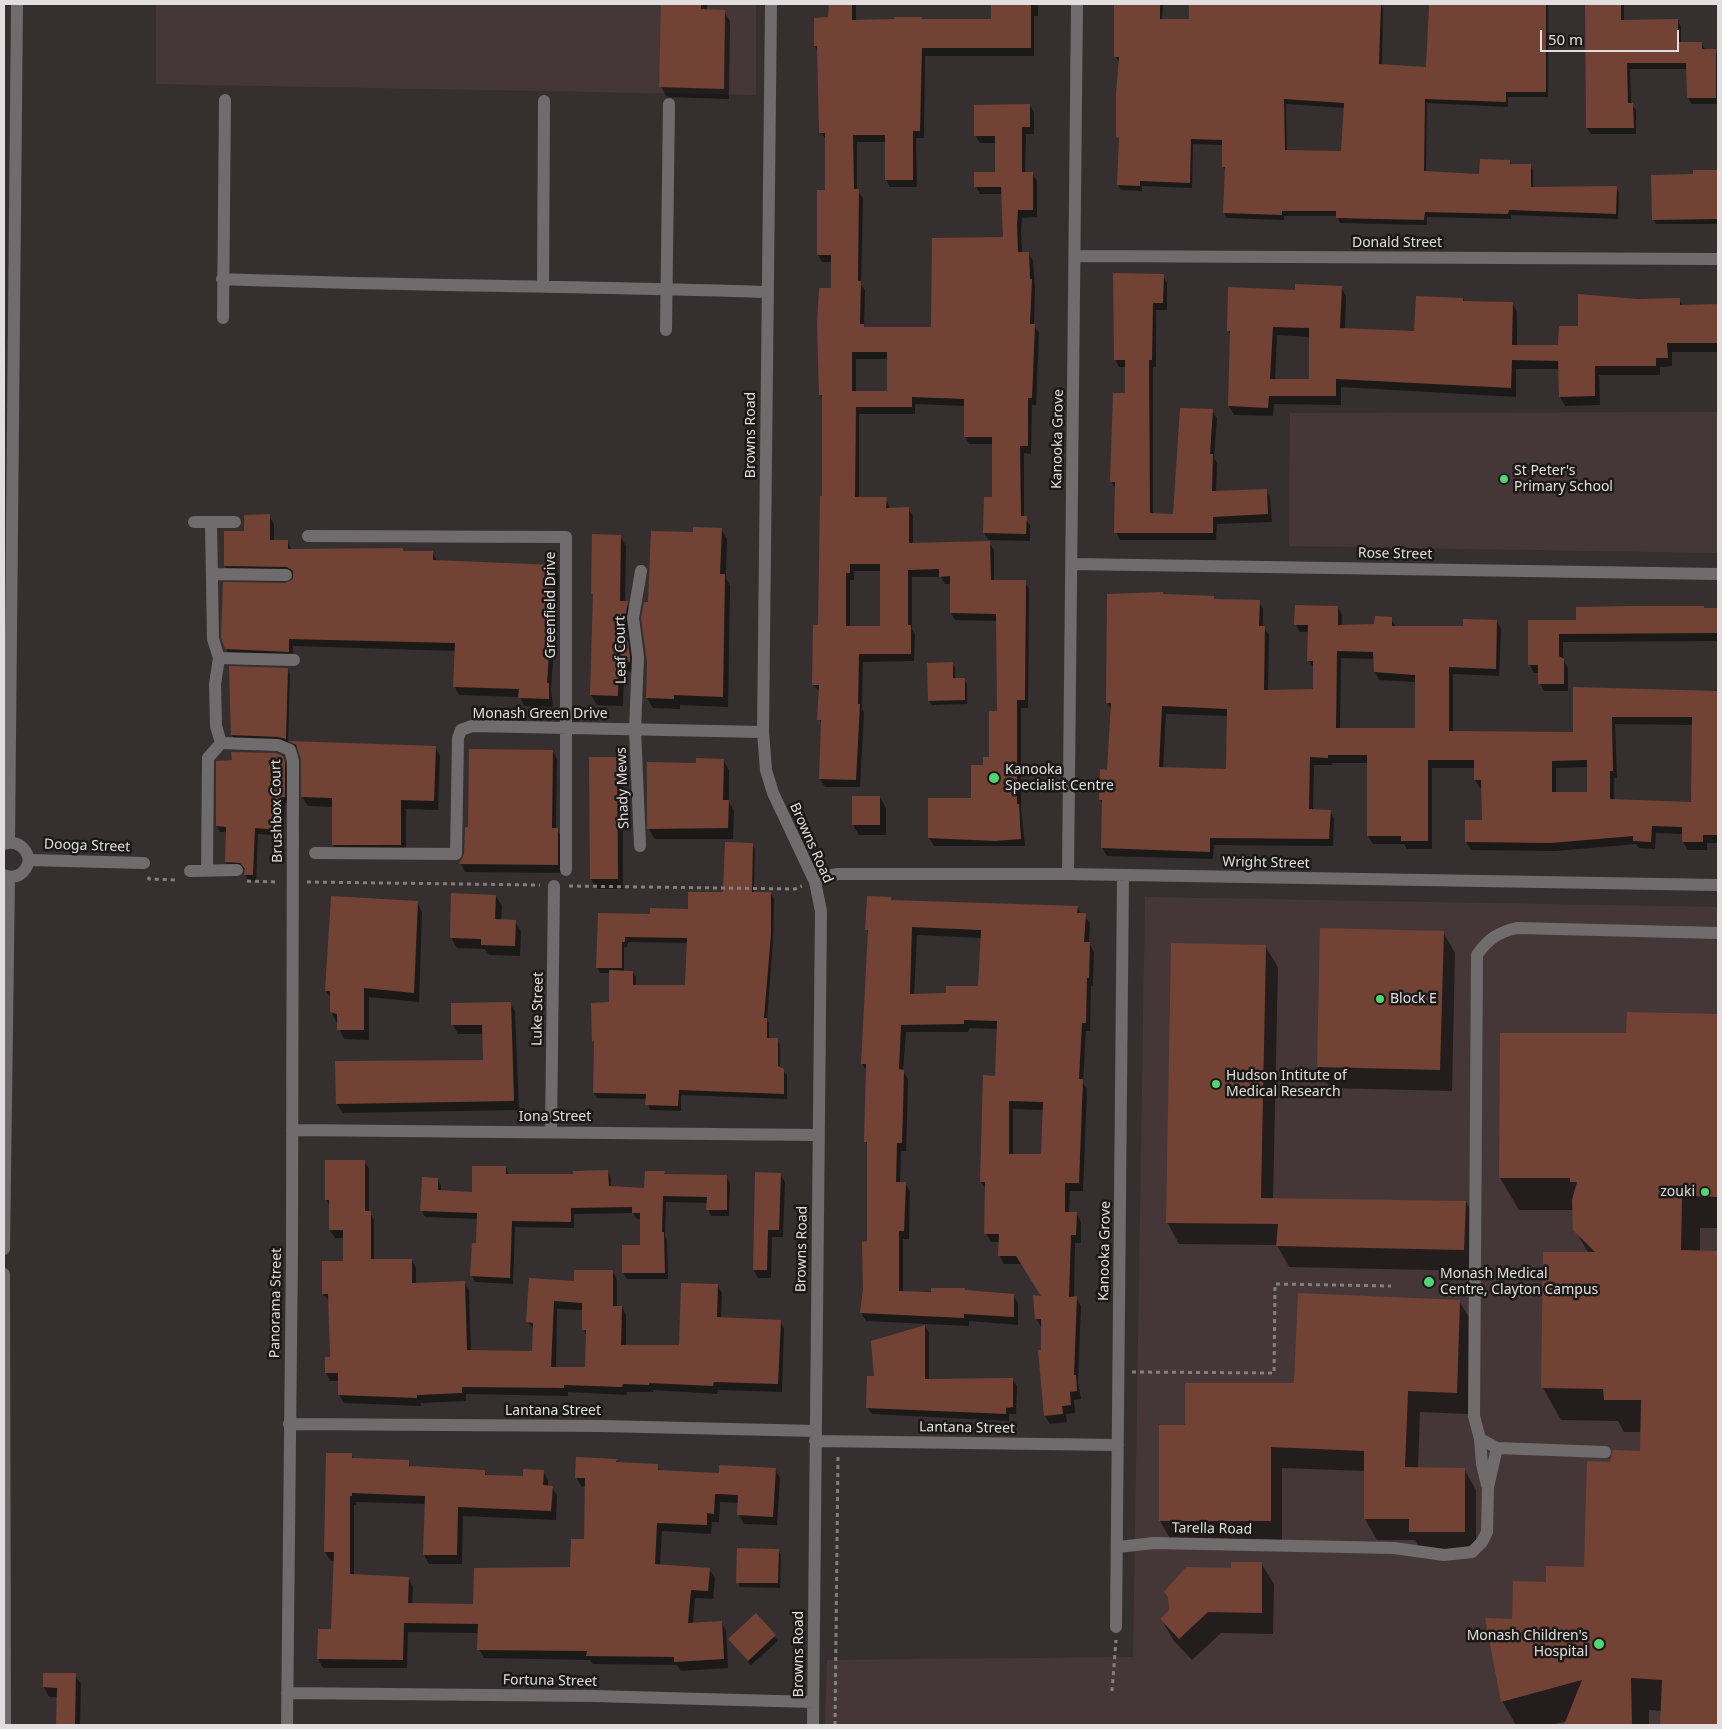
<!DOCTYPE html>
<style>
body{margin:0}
#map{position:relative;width:1722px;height:1729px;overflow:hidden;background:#362f2f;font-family:"Noto Sans",sans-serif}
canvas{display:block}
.frame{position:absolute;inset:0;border:5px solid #e2ddde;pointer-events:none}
.scale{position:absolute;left:1540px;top:30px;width:139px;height:22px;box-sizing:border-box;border:2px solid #e2ddde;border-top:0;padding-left:6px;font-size:15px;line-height:18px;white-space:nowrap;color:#e2ddde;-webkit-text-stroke:4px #1b1818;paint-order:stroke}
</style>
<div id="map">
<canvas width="1722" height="1729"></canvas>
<div class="frame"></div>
<div class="scale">50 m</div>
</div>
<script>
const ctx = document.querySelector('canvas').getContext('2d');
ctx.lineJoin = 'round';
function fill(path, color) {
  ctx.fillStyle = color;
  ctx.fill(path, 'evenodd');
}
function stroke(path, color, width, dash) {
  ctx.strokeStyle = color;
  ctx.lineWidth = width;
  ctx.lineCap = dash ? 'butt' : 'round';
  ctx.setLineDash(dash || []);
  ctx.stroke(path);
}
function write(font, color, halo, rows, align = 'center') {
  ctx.font = font + ' "Noto Sans",sans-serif';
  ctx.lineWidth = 5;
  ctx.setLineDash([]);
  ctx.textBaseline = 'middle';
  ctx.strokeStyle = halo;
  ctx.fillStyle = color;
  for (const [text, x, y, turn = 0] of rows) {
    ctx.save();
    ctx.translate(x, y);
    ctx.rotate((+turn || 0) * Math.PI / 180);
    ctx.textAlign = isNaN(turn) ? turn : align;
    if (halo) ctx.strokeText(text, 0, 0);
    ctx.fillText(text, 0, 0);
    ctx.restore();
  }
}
fill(new Path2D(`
 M156,4H756V95L156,84Z
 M1718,412V553L1289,546L1290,413Z
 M1145,897L1718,907V1725H825L827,1660L1133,1657Z`), '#453738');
fill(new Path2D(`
 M662,4H707V11H724L730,21L729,99L667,97L661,87Z
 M830,4H856V21L922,18L923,21L992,20V4H1038V16H1034V56H925L924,138H916L917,187H890L886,180V142H857V190L863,198L861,285L865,290L864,326L865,329L932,328L1004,238L1003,194H980L976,187L996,173L997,143H980L975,135L1030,105L1034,113V134H1026L1025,173H1032L1037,181V217L1022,218L1021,233L1022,253H1028L1033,261L1035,288L1034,326L1039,333L1036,405H1032L1031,454L1024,453V518L1030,525V541L989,540L984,533L993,498L994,444H969L965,436L966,406L915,404V414H859V498H886L890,509H908L913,516V544L989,543L994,550V581L1025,582L1029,589L1028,708H1021V809L1025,846H934L929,838L972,800L984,766L990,759L998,712L997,621L955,620L951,613V584H945L941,577H912V629L915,634L914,661L863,662L862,709L864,713L860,787H825L820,779L822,725L819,719L820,692L813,685L819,627L823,497L824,401L820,395L832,289V262H822L818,255L826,191L827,140L820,132L819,53L815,46V19H829ZM856,359H888V392L856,393ZM854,571H881V627H850V580H854Z
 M1116,4H1163L1162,20H1191V4H1381L1383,8L1382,65L1427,68L1429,4H1500L1501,70H1521L1525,4H1548V97H1508V107L1427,103L1426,173L1480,175L1510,162L1511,165H1530L1533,170V188H1616L1619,193L1618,219L1511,215V219L1427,217V225L1340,223L1337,216H1284V220L1227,218L1224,213L1226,171L1223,166V145L1193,144L1192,188L1142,186V191L1121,190L1118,185L1120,141L1118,137L1119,62L1116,57ZM1286,104L1345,108L1342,152L1287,151Z
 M1587,4H1624V21H1678L1681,27V43H1701L1705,49L1715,50L1718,56V104H1692L1688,98V69H1630L1631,104L1636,110V134H1591L1587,128Z
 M1694,171H1718V224H1656L1653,219L1694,175Z
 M1163,276L1167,283V310H1156V367H1153V515H1175L1212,411L1217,418L1214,458L1217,463L1216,492L1266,490L1270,497L1272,522L1217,524L1216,540H1120L1116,532V489L1111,481L1127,394V367H1119L1115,359Z
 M1341,287L1346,296L1345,329L1415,332L1463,299L1465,302L1512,303L1517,312V347H1560L1579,327L1638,300L1679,299L1683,306H1718V352H1672V366L1660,367V375H1599L1600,405L1565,406L1560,397L1559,369H1516V397L1341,387V405L1274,404L1273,416L1234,415L1229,406L1231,336L1228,330L1296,291ZM1277,335L1310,337V380H1275Z
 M269,516L274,524V542L287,541L292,550L402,549L404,552H432L437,561L554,567L559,575L551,689L553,707L524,706L520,697L459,695L455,687L456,651L293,646V660L231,657L226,649L295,577L230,574L225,566L246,532Z
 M721,529L727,539L726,578L730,586L728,707L680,705V709L653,708L647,698L649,603L694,533Z
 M593,536H620L626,546L625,603L633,613L635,672L624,671L623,706L597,705L591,695L594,597Z
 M1163,596L1213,597L1215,600L1259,602L1263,609V627L1269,635L1268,691H1314V668L1308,660L1309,632H1300L1296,625L1338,608L1342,615V626L1375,625L1391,619L1396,627H1464L1497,621L1501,629L1499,676L1453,674V733H1574L1575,688L1716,692V690H1718V843H1707V850H1688L1683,842V834L1656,833L1655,849L1639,848L1636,844L1556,851L1471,850L1466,842L1483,821L1482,788H1480L1475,780V768H1432V849H1407L1404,844H1373L1368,836V763H1332V765H1314L1313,810L1330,811L1334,819L1333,846L1214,845L1213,859L1107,856L1102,848L1103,805L1100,800L1108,771L1111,710L1107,702ZM1341,658L1374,659L1375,672L1379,680L1416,682L1417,730H1340ZM1166,714L1228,716V770L1163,769ZM1615,724L1693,725V803L1614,800V778H1617ZM1588,767L1589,793H1556V768Z
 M1704,610H1718V641L1563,642V660L1568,668V691H1544L1540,683L1539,673H1534L1530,665L1529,622L1577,621Z
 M952,663L955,668V680L964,679L967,684V704L932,705L929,701Z
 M287,669L290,674L288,743L235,740L232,735Z
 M291,742L435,747L440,756L438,810L406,809V854H339L333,845V807L308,806L302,797V759L300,752Z
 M553,751L557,760L556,829L562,837V873L465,872L461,864L465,854L469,828Z
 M282,757L286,764L288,803H285L283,836L258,834L256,881L248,880L245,874V869L230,868L226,862L227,832H220L217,826L219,761Z
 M617,759L623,769V889H597L591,879Z
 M723,760L729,770V802L734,811L733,839H655L649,829L697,765Z
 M880,797L886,808V835H859L853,825Z
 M752,844L755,849L754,893H771L774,899L773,940L767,1020L769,1024V1040H777L780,1045V1068L787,1075V1099L681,1095V1111L650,1110L647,1099L597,1098L594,1093L595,1045L593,1041L610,1003V973H600L597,967L599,914L651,916L689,911L724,893ZM628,942L688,943L686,986H636V977L633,972H624V947H627Z
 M496,896L502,906L501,921H515L521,932L520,956L489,955L485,949L457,948L451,937Z
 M891,898L893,902L1077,908L1090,923L1089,943L1094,952L1093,986H1091L1090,1031H1086L1083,1083L1087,1089L1083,1191H1070L1069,1213H1076L1081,1222V1243H1075L1074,1298H1076L1081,1306L1078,1382L1081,1399L1074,1400L1075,1413L1066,1414L1067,1422L1050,1424L1045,1416L1041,1327L1036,1318L1043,1297L1022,1264H1004L999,1255L1000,1242H991L986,1233V1190L981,1181L996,1077L998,1029L969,1028L968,1032H906L903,1072L908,1079L907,1120L906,1151H901L900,1183H905L910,1191L909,1239H903V1292L965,1291L1013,1295L1018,1303V1325L969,1321V1326L866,1321L861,1313L868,1243V1146L865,1141L867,1071L862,1064L869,934L866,929ZM917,935L982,938L980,987L947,995H914ZM1013,1109L1044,1110L1042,1155H1013Z
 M417,902L422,912L419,1002L369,997V1040L344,1039L331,1011L332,1000L326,991Z
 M1322,929L1443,932L1455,953L1452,1091L1330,1088L1318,1067Z
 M1265,946L1278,967L1273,1200L1466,1202L1478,1223L1475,1271L1289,1267L1277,1245L1179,1244L1167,1222Z
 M510,1003L515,1012L519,1110L343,1113L337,1104L484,1062L483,1034H458L453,1025Z
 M1628,1014L1718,1015V1228H1700V1252H1718V1725H1662V1711L1649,1710V1725H1565L1567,1721L1551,1725H1516L1502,1701L1513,1620L1547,1583L1585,1568L1611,1464L1642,1452V1432H1624L1618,1421L1561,1420L1543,1388L1544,1253L1589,1254L1575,1230L1574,1210H1519L1500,1178L1627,1035Z
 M364,1161L369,1169V1212L374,1220V1260H412L416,1268V1284L464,1282L469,1290L471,1352H533L534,1330L528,1322L575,1282L613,1272L617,1280V1307H622L626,1315V1346H680L717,1285L722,1293L721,1319L780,1321L784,1329L782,1392L718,1390L717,1394L653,1390V1392H627L626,1395L568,1392V1396L466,1394V1401L421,1403V1406L344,1403L339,1395V1381H330L326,1373L331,1358L329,1301L323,1294L345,1262V1238H335L330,1230V1207L326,1199ZM557,1309L583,1310V1329L587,1337L586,1368H556Z
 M506,1167L509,1175L575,1176L608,1172L611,1178V1188L646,1189L664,1173L666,1176L726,1177L730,1183L729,1216H711L708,1209V1203L666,1202L665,1236L667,1240L668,1279H627L623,1273V1246H641V1219H637L633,1213L574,1214V1228L515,1227L513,1284L475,1282L472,1276L477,1244L478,1219L425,1217L422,1211L437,1179L441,1185V1192L473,1193Z
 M780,1174L785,1182L783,1237H772L771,1278H758L754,1270Z
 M1459,1301L1472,1322L1468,1414L1420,1412L1418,1469H1464L1476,1490V1553H1423L1415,1540H1377L1365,1519V1471L1282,1468V1542H1172L1160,1521L1187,1426L1295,1385Z
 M925,1326L929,1333V1380L1012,1379L1017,1386L1016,1414H1009V1421L872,1414L867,1407L876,1377Z
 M351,1454L354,1460L408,1462L411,1467L484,1471L488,1476L524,1478L543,1471L548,1480V1486L552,1487L557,1496L556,1520L463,1516L462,1564H429L424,1555L426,1504L356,1502V1505H354V1576L408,1578L413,1587L412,1604L475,1605L572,1568L585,1540L586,1487L581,1486L576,1477L616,1460L618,1463L657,1466L660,1471L720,1474L775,1469L780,1478L777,1525L744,1524L739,1515V1503L720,1502L719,1522H712L711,1534L662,1531L660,1565L709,1569L715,1578L713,1599L695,1598L693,1624L721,1622L726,1631L728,1668L681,1671L677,1665L593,1664L590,1660L484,1658L479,1649V1633L408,1632L407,1668H323L318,1659L319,1630L332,1631L335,1561H331L325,1552L327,1455Z
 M778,1550L781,1555L780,1588L740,1587L738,1582Z
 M1261,1563L1274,1584L1273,1634L1221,1633L1192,1660L1174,1641L1161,1619L1233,1569Z
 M756,1615L778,1641L751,1665L729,1639Z
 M75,1675L81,1684L80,1725H51L58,1724V1697H49L44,1687Z`), '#0007');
fill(new Path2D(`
 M661,4H701V9L725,10L724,89L659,87Z
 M829,4H852V20L894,19V17H922V19H991V4H1031V48H922L920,131H913V180H885V135H853L854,189H859L858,281H861L860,324H864V327H931L932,238L1003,237L1001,187H974V172H995V136H974V105L1030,104V127H1022V172H1033V210H1018L1017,224L1018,252H1029L1030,279H1032L1030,324H1035L1032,398H1028V446H1020L1021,516H1027L1026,534L983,533L984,497H992V437H964V399L912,397V407H856L855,497H887L886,508L909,507V543L990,541L991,580H1026L1025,700H1017V804H1019L1021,839L995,841L928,838V798H971V765H983V757H989V711H997L996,614L950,613V576L939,577V569L908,570V625H911V654H859L858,704H860L856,780L819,779L821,720H817L819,685H812L813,625H818L820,496H822V395H819L817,324L819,288H831V255H817V190H825V133H819L817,46H814V18L828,17ZM852,352H887V391H852ZM850,564H880V626H846V573H850Z
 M1114,4H1160V19H1189V4H1381L1379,64L1426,67L1429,4H1546V92H1506V102L1425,99L1424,171L1479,174L1480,159L1510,160V164H1531V187L1617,186L1616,214L1509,210L1508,214L1425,212L1424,220L1336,218V211H1282V215L1223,213L1225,167H1222V140L1191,139L1190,183L1140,181V186L1117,185L1119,138L1116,137V93L1119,57H1114ZM1284,99L1344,103L1341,151L1285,150Z
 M1585,4H1621V20L1678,19V42H1702V49H1716V98H1687L1686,63H1627L1628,103H1633L1634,128H1586Z
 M1693,170H1718V219L1652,220L1651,175L1693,174Z
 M1113,273L1164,274L1163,303H1153L1152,360H1149L1150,513L1173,514L1180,408L1213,409L1210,454H1213L1212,491L1267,489L1268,514L1213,517V533H1114L1115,482H1110L1113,393H1125V360H1114Z
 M1295,284L1342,286L1340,328L1414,331L1416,296L1463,298V301L1513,302L1512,345H1558L1559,326H1578V294L1638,299L1680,298V305L1718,304V343H1667L1668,358H1656V366H1595V396L1559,397L1558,361L1512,360L1511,388L1336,379V396H1269L1268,408L1228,406L1230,331H1227L1228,287L1295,290ZM1273,327L1309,328V379H1270Z
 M270,514V540H288V549L403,548V551H433V560L555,565L547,683H549V699L518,698L519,689L453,687L455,643L289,639V652L225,649L221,638L223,582L286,583L293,579V571L287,567L224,566V531H244V515Z
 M693,527L722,528L720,574H725L723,697L674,695V699L646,698L647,662L641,618L644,602H648L651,531L693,532Z
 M592,534L621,535L620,601H628L625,619L630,657V662L619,661L618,696L590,695L593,594H591Z
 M1163,592V594L1214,596V599L1260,600L1259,626H1265L1264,690L1313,689V661H1307L1308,625H1294L1295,605L1338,606V625L1374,624L1375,616L1392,617V626H1463V619L1497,620L1496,669L1449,667V731L1573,732V687L1718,691V835H1703V842H1682V827L1652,826L1651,842L1633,841V836L1551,843L1465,842V820H1482L1481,780H1474V760H1428V841H1401V836H1367V755H1328V758L1310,757L1309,809L1331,810L1329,839L1210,838V852L1101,848L1102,800H1099L1100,769L1107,770L1111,703H1106L1107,594ZM1337,651L1373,652L1374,672L1415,675V728H1336ZM1162,706L1227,709L1226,769L1159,767ZM1612,717H1692L1691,802L1610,799V771H1613ZM1587,760V792H1552V761Z
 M1632,606H1704V608H1718V633L1559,634V656L1564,659V684H1538V665H1528V620H1576V607Z
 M953,662V678H965V700L928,701L927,663Z
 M229,666L288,668L286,739L278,737L231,735Z
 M289,741L436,746L434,801L401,800V845H332V798L301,797V759L296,745Z
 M469,749L553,750L552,828H558V865L459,864L464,854L465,827H468Z
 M231,752L276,753L283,756L285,762V797H282L281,830L255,828L253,875H244L245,869L240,863L225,862L226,827L216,826V761L232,760Z
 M589,757H617L618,879H590Z
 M696,758L724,759L723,800H729L728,828L647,829V762L696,763Z
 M852,796H880V825H852Z
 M725,842L753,843L752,892H771V934L764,1018H767V1038H778V1066L784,1069V1094L679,1090L678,1106L645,1105L646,1094L593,1093L594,1041L592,1042L591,1003L609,1002V970L633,971V985H685L687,938L625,937V942H622V968H596L598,913L650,914V908L688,909V892H723Z
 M451,893L496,895L495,919L516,920L515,946L481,945V939L450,938Z
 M331,896L418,901L414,993L364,988V1030H337V1014L330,1012V991H325Z
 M867,896L892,897L891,900L1078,906L1077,913H1086L1084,942H1090L1089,978H1087L1086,1023H1082L1079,1079H1083L1079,1183H1065V1212H1077L1076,1235H1071L1069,1297L1077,1296L1074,1375H1076L1077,1391L1070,1392L1071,1405L1062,1406L1063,1414L1044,1416L1038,1350H1041V1319H1035L1033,1295L1041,1296L1016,1256H998L999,1234H984L985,1182H980L983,1075L995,1076L997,1021L964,1020V1024L901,1025L899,1069L904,1070L903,1111L902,1143H897L896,1182H906L904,1231H899V1291L931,1292V1288H965V1290L1014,1294V1317L964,1314V1318L860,1313L863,1289L862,1242L867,1241V1142H864L866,1064H861L868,930H865ZM912,927L981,930L978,986H946V993L910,994ZM1009,1101L1043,1102L1041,1154H1009Z
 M1320,928L1444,931L1440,1070L1317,1067Z
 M1171,943L1266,945L1261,1198L1466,1201L1464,1250L1276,1246L1278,1224L1166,1223Z
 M511,1002L514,1101L336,1104L335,1061L483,1060L482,1025H451V1003Z
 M1627,1012L1718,1014V1197L1682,1196L1681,1250L1718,1251V1725H1660L1662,1680L1631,1678L1632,1725H1564L1582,1680L1501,1702L1485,1618L1512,1619L1513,1581L1546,1582V1566L1584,1567L1587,1461L1610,1462L1613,1450L1640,1451L1641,1400H1604L1603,1389L1541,1388L1543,1252H1595L1573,1230L1572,1200L1577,1182H1570V1178H1499L1500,1033H1626Z
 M325,1160H365V1211H371V1259H412V1283L465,1281L467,1350L532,1351L533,1323L526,1322L529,1278L574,1281V1270H613V1306H622L621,1345H679L681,1283L718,1284L717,1317L781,1320L778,1384L714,1382L713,1386L649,1383V1385L623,1384L622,1387L564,1385V1388L462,1387V1393L417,1395V1398L338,1395V1373H325V1357H330L328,1294H322V1261H343V1230H329V1200H325ZM554,1301L582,1303V1330H586L585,1367H551Z
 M472,1166H506V1174H573V1171L608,1170L609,1186L644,1188L645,1171H665L664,1174L727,1175V1210H706L707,1197L663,1196L662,1232H664L665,1273H622V1245H640V1213H632V1207L571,1208V1222L512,1221L510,1278L470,1276L472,1243H476L477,1213L420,1211L422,1177L438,1178V1190L472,1192Z
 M755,1172L781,1173L779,1230H768L767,1270H753Z
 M1298,1293L1460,1300L1457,1393L1408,1391L1405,1467L1465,1468V1532H1409V1519H1364V1451L1271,1447V1521H1159V1425H1185V1383H1294Z
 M925,1325V1379L1013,1378V1407L1006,1408V1414L866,1408L867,1376H874L871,1341Z
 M326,1453H352V1458L409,1460V1466L485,1470V1475L523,1476V1469L544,1470L543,1485L553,1486L551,1511L458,1507L457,1555H423L425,1496L352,1493V1496H350V1574L409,1577L408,1603L473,1604L474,1568L570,1567L571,1539H584L585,1478H575L576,1457L617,1459L616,1462L658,1464V1470L719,1473V1465L776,1468L773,1517L737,1515L738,1495L715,1494L714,1514L707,1513V1525L657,1523L655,1564L710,1568L708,1591L691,1590L688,1623L722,1621L724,1659L674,1662V1657L586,1656L587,1651L477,1650L478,1624L404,1623L403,1660L317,1659L318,1629H331L334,1552H324Z
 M737,1548L779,1549L778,1583H736Z
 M1231,1562H1262V1613L1208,1612L1179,1639L1160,1619L1169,1610L1168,1597L1164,1592L1186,1567L1231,1568Z
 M756,1613L776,1635L748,1661L728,1639Z
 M43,1673H76L75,1725H56L57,1688L43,1687Z`), '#724334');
stroke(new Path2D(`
 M148,877L149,879L178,880
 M247,881L278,882
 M307,882L540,885
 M569,886L795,889L802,886
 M1132,1372L1274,1373L1275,1284L1391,1286
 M1112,1691L1116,1640
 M835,1725L838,1456`), '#857e7f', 3, [4, 4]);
stroke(new Path2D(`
 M771,4L763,732L766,770L773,793L815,882L821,911L813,1725
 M1075,256L1718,259
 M222,279C404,286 585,286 767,292
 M543,286L544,101
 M223,318L225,100
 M666,330L669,104
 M194,522H235
 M308,536L566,537V870
 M1072,564L1718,574
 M212,574L286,575
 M219,658L294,660
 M221,743L278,745L290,750L293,761L292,1249L287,1725
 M9,842L17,4
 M4,844C17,840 26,847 29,860C26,873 17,880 4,875
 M640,846L635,729L638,657L633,618L641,571
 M315,853L456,854L458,738L461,730L472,726L763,732
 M29,860L144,863
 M207,870L208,758L221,743L216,726L215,684L219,658L213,639L211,523
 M190,871L237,870
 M1068,874L1077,4
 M815,882L826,876L838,874H1068L1718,885
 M292,1130L818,1135
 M551,1132L554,886
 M4,1249L9,877
 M4,1274L5,1725
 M289,1424L601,1426L816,1431
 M1480,1439L1482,1464L1487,1485
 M815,1441L1118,1445
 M1605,1452L1497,1448L1480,1439L1474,1416L1477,955C1487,940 1498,932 1517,928L1718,933
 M1118,1547L1154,1543L1394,1548L1444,1555L1472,1552L1482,1542L1487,1532L1488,1487L1497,1448
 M1116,1627L1123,876
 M287,1693L593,1696L813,1702`), '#706c6e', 12);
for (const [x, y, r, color] of [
 [1504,479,5,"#51d674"],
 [994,778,6,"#51d674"],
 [1380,999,5,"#51d674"],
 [1216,1084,5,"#51d674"],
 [1705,1192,5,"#51d674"],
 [1429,1282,6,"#51d674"],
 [1599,1644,6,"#51d674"]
]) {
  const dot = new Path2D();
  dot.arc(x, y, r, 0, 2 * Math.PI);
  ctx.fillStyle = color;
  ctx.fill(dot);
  stroke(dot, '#1b1818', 2);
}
write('14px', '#e2ddde', '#1b1818', [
 ["Donald Street",1397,243],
 ["Browns Road",751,435,-90],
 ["Kanooka Grove",1058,439,-89],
 ["Rose Street",1395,554,1],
 ["Greenfield Drive",551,605,-90],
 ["Leaf Court",621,650,-91],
 ["Monash Green Drive",540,714],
 ["Shady Mews",623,788,-92],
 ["Brushbox Court",277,811,-91],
 ["Browns Road",811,843,66],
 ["Dooga Street",87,846,2],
 ["Wright Street",1266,863,1],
 ["Luke Street",538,1009,-89],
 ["Iona Street",555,1117],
 ["Browns Road",802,1249,-89],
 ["Kanooka Grove",1105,1251,-89],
 ["Panorama Street",276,1303,-89],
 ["Lantana Street",553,1411],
 ["Lantana Street",967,1428,1],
 ["Tarella Road",1212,1529,1],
 ["Browns Road",799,1654,-90],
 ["Fortuna Street",550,1681,1]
]);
write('14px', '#e2ddde', '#1b1818', [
 ["St Peter's",1514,471],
 ["Primary School",1514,487],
 ["Kanooka",1005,770],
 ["Specialist Centre",1005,786],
 ["Block E",1390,999],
 ["Hudson Intitute of",1226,1076],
 ["Medical Research",1226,1092],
 ["zouki",1695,1192,"right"],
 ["Monash Medical",1440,1274],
 ["Centre, Clayton Campus",1440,1290],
 ["Monash Children's",1588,1636,"right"],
 ["Hospital",1588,1652,"right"]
], 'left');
</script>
